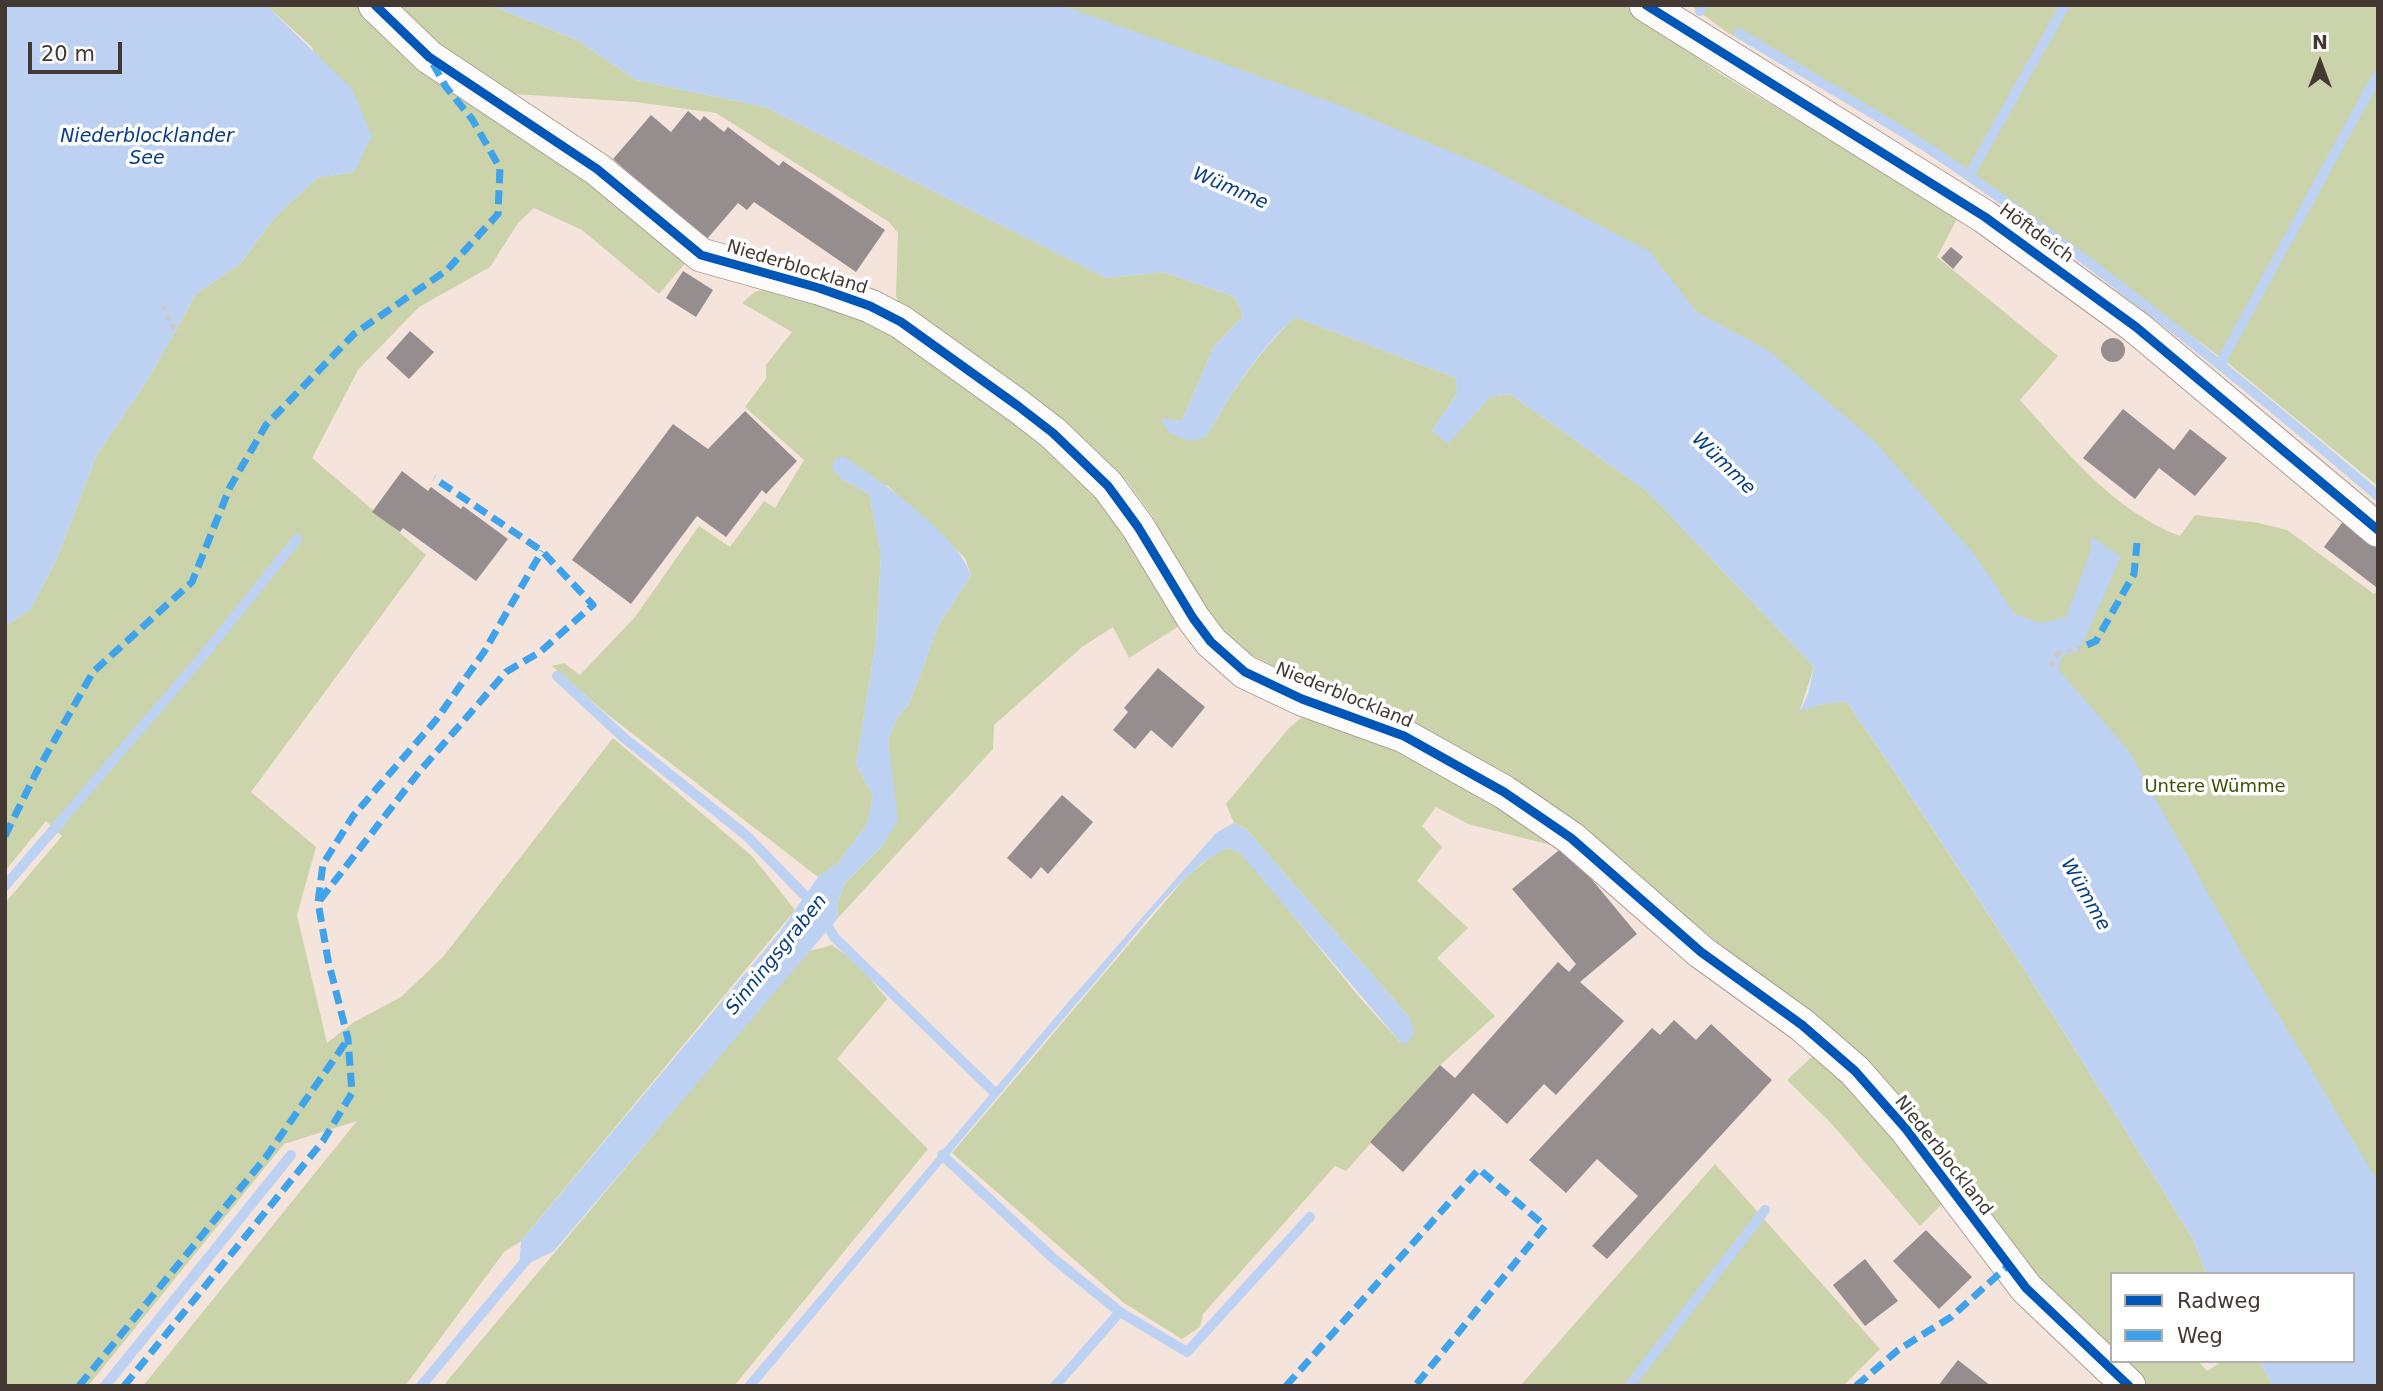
<!DOCTYPE html>
<meta charset="utf-8">
<style>
body{margin:0}
#map{position:relative;width:2383px;height:1391px;overflow:hidden;background:#f4e4dc;font-family:"DejaVu Sans",sans-serif}
canvas{display:block}
.frame{position:absolute;inset:0;border:7px solid #433832;pointer-events:none}
.legend{position:absolute;left:2110px;top:1272px;width:245px;height:91px;box-sizing:border-box;background:#fff;border:2px solid #b4afad;margin:0;padding:9px 12px;list-style:none;font-size:21px;color:#433832}
.legend li{display:flex;align-items:center;gap:14px;height:35px}
.legend b{width:35px;border:2px solid #b4afad}
.north{position:absolute;left:2285px;top:28px;width:70px;height:70px;-webkit-text-stroke:5px #fff;paint-order:stroke;rotate:0deg;font-size:19px;font-weight:700;line-height:28px;text-align:center;color:#433832}
.north::after{content:'';display:block;margin:auto;width:24px;height:32px;background:#433832;clip-path:polygon(50% 0,100% 100%,50% 72%,0 100%)}
.scale{position:absolute;left:28px;top:42px;width:94px;height:32px;box-sizing:border-box;border:4px solid #433832;border-top:0;padding-left:9px;font-size:21px;line-height:24px;white-space:nowrap;color:#433832;-webkit-text-stroke:5px #fff;paint-order:stroke}
</style>
<div id="map">
<canvas width="2383" height="1391"></canvas>
<div class="frame"></div>
<ul class="legend">
<li><b style="height:9px;background:#0057b8"></b>Radweg</li>
<li><b style="height:9px;background:#3fa3eb"></b>Weg</li>
</ul>
<div class="north">N</div>
<div class="scale">20 m</div>
</div>
<script>
const ctx = document.querySelector('canvas').getContext('2d');
ctx.lineJoin = 'round';
function fill(path, color) {
  ctx.fillStyle = color;
  ctx.fill(path, 'evenodd');
}
function stroke(path, color, width, dash) {
  ctx.strokeStyle = color;
  ctx.lineWidth = width;
  ctx.lineCap = dash ? 'butt' : 'round';
  ctx.setLineDash(dash || []);
  ctx.stroke(path);
}
function write(font, color, halo, rows, align = 'center') {
  ctx.font = font + ' "DejaVu Sans",sans-serif';
  ctx.lineWidth = 7;
  ctx.setLineDash([]);
  ctx.textBaseline = 'middle';
  ctx.strokeStyle = halo;
  ctx.fillStyle = color;
  for (const [text, x, y, turn = 0] of rows) {
    ctx.save();
    ctx.translate(x, y);
    ctx.rotate((+turn || 0) * Math.PI / 180);
    ctx.textAlign = isNaN(turn) ? turn : align;
    if (halo) ctx.strokeText(text, 0, 0);
    ctx.fillText(text, 0, 0);
    ctx.restore();
  }
}
fill(new Path2D(`
 M266,5H364L588,177L687,261L659,294L582,230L534,208L518,223L490,267L419,307L358,370L312,458L426,555L251,792L316,847L297,915L327,1043L354,1022L401,997L443,957L613,738L752,856L795,910L521,1241L504,1252L405,1386H143L357,1121L284,1144L88,1386H5V903L62,836L46,821L5,871V626L30,610L56,561L97,454L145,384L196,294L240,264L275,217L317,178L354,172L312,47Z
 M382,5H490L577,40L636,80L765,107L1106,278L1163,272L1235,297L1243,316L1213,348L1182,421L1162,419L1206,437C1231,392 1258,353 1295,317L1456,378L1457,393L1432,431L1448,443L1490,397L1510,394L1648,492L1814,667L1800,710L1827,703L1847,702C1968,878 2082,1059 2194,1241L2206,1274H2112V1354L2082,1327L1770,983L1661,898L1417,725L1285,672L1251,655L1222,628L1186,582L1153,517L1127,481L1067,426L898,303L896,295L898,233L889,222L716,113L636,102L514,94L488,82Z
 M810,5H1624L1719,73L1958,217L1937,257L2058,356L2020,400C2067,452 2113,511 2180,536L2195,515L2259,523L2287,530L2374,594L2378,590V1386L2353,1274L1701,426Z
 M1690,5H2378V486L2228,363L1963,166L1728,33Z
 M771,287L881,324L1020,424L1112,511L1179,626L1129,658L1113,627L1082,647L994,725L993,749L838,918L837,904L845,883L883,845L891,770L888,740L897,719L909,704L938,626L971,575L965,558L888,486L840,478L869,494L881,554L876,641L856,764L873,796L867,824L837,864L818,877L607,714L552,666L564,663L580,675L635,617L699,526L730,547L764,501L775,508L804,460L745,407L766,379V365L792,332L742,303L755,292Z
 M1301,718C1397,730 1478,791 1558,842L1551,845L1468,824L1436,807L1422,826L1442,847L1417,881L1468,928L1437,958L1495,1016L1440,1065L1346,1171L1335,1166L1203,1314L1200,1327L1182,1339L1124,1303L952,1153L1186,877L1217,852L1229,848L1241,854L1257,871L1360,998L1401,1043H1408L1410,1018L1246,829L1234,823L1226,804L1289,728Z
 M832,945L857,963L887,999L837,1059L928,1149L734,1386H443L806,952Z
 M1815,1054L1846,1079L1943,1203L1920,1226L1831,1123L1787,1080Z
 M1715,1164L1880,1349L1843,1386H1520Z
 M2120,1361H2198L2207,1371L2223,1361H2259L2273,1386H2146Z`), '#cad3a9');
fill(new Path2D(`
 M5,5H266L352,89L372,136L354,172L317,178L275,217L240,264L196,294L145,384L97,454L56,561L30,610L5,626Z
 M490,5H1061L1339,105L1487,167L1649,251L1697,312L1769,351L1874,441L1974,554L2015,614L2041,623L2066,617L2091,550V536L2121,557L2079,651L2062,656L2058,669L2129,751L2235,942L2378,1182V1386H2273L2259,1361H2353V1274H2206L2194,1241C2082,1059 1969,879 1847,702L1827,703L1800,711L1808,694L1814,667L1648,492L1510,394L1490,397L1448,444L1432,431L1457,393L1456,378L1295,317C1257,352 1231,393 1206,437L1188,441L1168,432L1161,418L1182,421L1213,348L1243,316L1235,297L1163,272L1106,278L765,107L636,80L577,40Z
 M843,456C881,481 956,533 971,575L938,626L909,704L897,719L888,740L898,820L883,845L845,883L837,904L838,918L554,1251L519,1268L521,1241L779,933L818,877L837,864L867,824L873,796L856,764L876,641L881,554L869,494L840,478L832,468L835,459Z
 M1234,823L1246,829L1410,1018L1414,1033L1408,1043H1401L1241,854L1229,848C1188,861 1132,940 1102,974C985,1110 872,1248 756,1386H743L1064,1007L1216,833Z`), '#bdd1f3');
stroke(new Path2D(`
 M1700,11L1703,5
 M1739,33C1815,80 1895,124 1969,176C2111,275 2246,383 2378,496
 M1969,176L2065,5
 M2220,364L2378,74
 M557,676L623,737L747,836L813,904
 M5,886L202,657L297,539
 M822,917L835,938L995,1093
 M942,1155L1054,1259L1120,1312L1187,1352L1310,1217
 M105,1386L291,1155
 M421,1386L527,1259
 M1055,1386L1120,1312
 M1629,1386L1765,1210`), '#bdd1f3', 10);
fill(new Path2D(`
 M688,111L700,121L704,116L724,132L728,127L779,166L783,161L885,230L856,272L754,202L747,210L738,203L706,240L613,159L651,115L671,132Z
 M1951,247L1963,257L1953,269L1941,258Z
 M683,271L713,290L696,317L666,298Z
 M410,331L434,352L409,379L386,358Z
 M2101 350a12 12 0 1 1 24 0a12 12 0 1 1-24 0Z
 M2123,409L2174,450L2190,429L2227,458L2195,496L2159,468L2135,499L2083,458Z
 M745,411L797,461L766,494L762,490L726,537L697,516L631,604L572,560L673,424L708,449Z
 M402,471L428,491L431,487L461,509L463,506L508,539L476,581L403,528L400,532L372,512Z
 M2345,519L2378,545L2376,587L2324,547Z
 M1158,668L1205,707L1172,748L1151,730L1135,749L1113,730L1128,712L1124,708Z
 M1062,795L1093,822L1048,874L1041,867L1031,879L1007,858Z
 M1564,846L1637,934L1580,982L1624,1021L1556,1095L1544,1084L1507,1124L1473,1093L1403,1172L1370,1142L1440,1065L1455,1078L1558,962L1569,972L1576,964L1512,889Z
 M1674,1020L1696,1040L1711,1024L1772,1080L1607,1259L1592,1246L1638,1196L1597,1159L1566,1193L1529,1160L1652,1028L1660,1035Z
 M1926,1230L1972,1277L1939,1309L1893,1261Z
 M1865,1259L1898,1301L1865,1326L1833,1285Z
 M1958,1360L1991,1386H1938Z`), '#968d8e');
const minor = new Path2D(`
 M375,5L429,57L597,169L701,255L819,288L870,306L901,322L1018,406L1053,433L1108,486L1138,527L1193,618L1211,642L1245,672L1302,699L1404,736L1504,792L1571,838L1701,952L1802,1025L1855,1071L1906,1129L2026,1288L2129,1386
 M1646,5L1985,217L2136,327L2378,530`);
stroke(minor, '#ab9f99', 35);
stroke(new Path2D(`
 M163,306L178,337
 M2058,654L2087,645
 M2051,666L2060,648
 M2194,1363L2197,1361`), '#cec8c6', 4.5, [5, 5]);
stroke(minor, '#fdfbfa', 33);
stroke(new Path2D(`
 M2087,645L2096,641L2134,574L2137,543
 M5,836L36,773L93,672L192,582L230,487L266,425L354,334L447,270L498,214L500,168L472,119L446,87L433,64
 M320,900L419,772L506,672L540,652L593,605L542,551L434,478
 M79,1386L266,1157L348,1039
 M124,1386L323,1141L352,1093L348,1039L328,960L318,902L323,864L353,816L436,720L484,652L542,551
 M1286,1386L1479,1169L1545,1226L1415,1386
 M1856,1386L1898,1350L1951,1317L2008,1266`), '#3fa3eb', 7, [14, 7]);
stroke(new Path2D(`
 M375,5L429,57L597,169L701,255L819,288L870,306L901,322L1018,406L1053,433L1108,486L1138,527L1193,618L1211,642L1245,672L1302,699L1404,736L1504,792L1571,838L1701,952L1802,1025L1855,1071L1906,1129L2026,1288L2129,1386
 M1646,5L1985,217L2136,327L2378,530`), '#0057b8', 9);
write('18px', '#433832', '#fff', [
 ["Höftdeich",2036,234,36],
 ["Niederblockland",797,268,17],
 ["Niederblockland",1344,696,22],
 ["Niederblockland",1943,1156,52]
]);
write('18px', '#395300', '#fff', [
 ["Untere Wümme",2215,787]
]);
write('italic 19px', '#053d85', '#fff', [
 ["Niederblocklander",147,137],
 ["See",147,159],
 ["Wümme",1230,189,23],
 ["Wümme",1723,464,44],
 ["Wümme",2085,895,60],
 ["Sinningsgraben",777,955,-51]
]);
</script>
